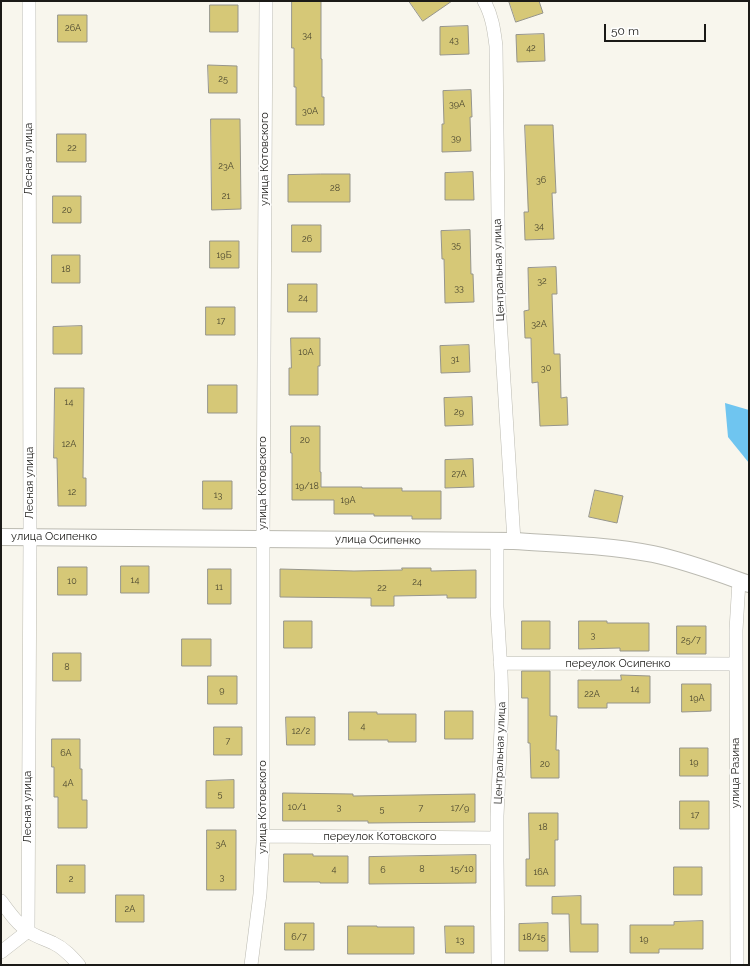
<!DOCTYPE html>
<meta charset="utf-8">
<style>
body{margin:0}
#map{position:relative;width:750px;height:966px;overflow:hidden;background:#f8f6ed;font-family:Raleway,sans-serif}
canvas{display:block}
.frame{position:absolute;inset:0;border:2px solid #1b1a17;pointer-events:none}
.scale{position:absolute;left:604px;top:24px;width:102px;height:18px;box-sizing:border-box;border:2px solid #1b1a17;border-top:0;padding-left:5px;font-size:12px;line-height:14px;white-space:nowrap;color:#1b1a17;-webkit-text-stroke:3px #fff;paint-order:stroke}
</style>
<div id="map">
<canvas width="750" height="966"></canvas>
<div class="frame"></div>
<div class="scale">50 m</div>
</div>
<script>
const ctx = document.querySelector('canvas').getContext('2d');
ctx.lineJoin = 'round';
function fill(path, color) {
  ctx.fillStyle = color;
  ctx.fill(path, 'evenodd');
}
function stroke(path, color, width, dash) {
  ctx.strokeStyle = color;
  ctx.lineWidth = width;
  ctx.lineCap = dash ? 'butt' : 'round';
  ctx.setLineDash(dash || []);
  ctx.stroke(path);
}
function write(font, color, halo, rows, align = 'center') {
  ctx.font = font + ' Raleway,sans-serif';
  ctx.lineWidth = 3;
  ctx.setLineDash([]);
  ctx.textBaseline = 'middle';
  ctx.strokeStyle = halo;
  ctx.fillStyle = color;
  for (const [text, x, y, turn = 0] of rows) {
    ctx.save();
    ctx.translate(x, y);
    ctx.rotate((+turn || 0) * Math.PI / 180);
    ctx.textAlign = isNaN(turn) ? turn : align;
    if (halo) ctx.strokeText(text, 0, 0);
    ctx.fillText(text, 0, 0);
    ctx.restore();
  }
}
fill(new Path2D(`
 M725,403L749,410V463L728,437Z`), '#6fc5f0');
const building = new Path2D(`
 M292,1H321V59H322V97H324V125H296V87H294V48H292Z
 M409,1H452L423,21Z
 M509,1H539L543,13L516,22Z
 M210,5H238V32H210Z
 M58,15H87V42H58Z
 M468,26L469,54L440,55V27Z
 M544,34L545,61L517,62L516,35Z
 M208,65L237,66V93H209Z
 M471,90L472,117H470L471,151L442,152V124H444L443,91Z
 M211,119H240L241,209L212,210Z
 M525,125H553L556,193H552L554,239L525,240L524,212H528Z
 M57,134H86V162H57Z
 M473,172L474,200H445V173Z
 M321,174H350V202H288V175Z
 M53,196H81V223H53Z
 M292,225H321V252H292Z
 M470,230L471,274H473L474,302L445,303L444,259H442L441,231Z
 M210,241H239V268H210Z
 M52,255H80V283H52Z
 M556,267L557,294H552L554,354H560L561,398L567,397L568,425L540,426L538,382L532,383L531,338H525L524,311L529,310L528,268Z
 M288,284H317V312H288Z
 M206,307H235V335H206Z
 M82,326V354H53V327Z
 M291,338H320V366H318V395H289V368H291Z
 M469,345L470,372L441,373L440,346Z
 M208,385H237V413H208Z
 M55,388H84L83,478H86V506H58L57,458H54Z
 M472,397L473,425L445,426L444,398Z
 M291,426H320V472H321V487H362V488H402V491H441V519H412V516H374V514H334V500H292V453H291Z
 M473,459L474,487L445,488V460Z
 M203,481H232V509H203Z
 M595,490L623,496L617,523L589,517Z
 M121,566H149V593H121Z
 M58,567H87V595H58Z
 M402,568H431V571L476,570V598H447V595L394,596V606H371V598L280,597V569L354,571L402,570Z
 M208,569H231V604H208Z
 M284,621H312V648H284Z
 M522,621H550V649H522Z
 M579,621H607V623H649V651H620V648L579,649Z
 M677,626H706V654H677Z
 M182,639H211V666H182Z
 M53,653H81V681H53Z
 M522,671H550V716H557L556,750H559V778H531L530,743H528V698H522Z
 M621,675L650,676V703H607V708H578V680H621Z
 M208,676H237V704H208Z
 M682,684H711V711L682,712Z
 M445,711H473V739H445Z
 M349,712H377V714H416V742H388V740H349Z
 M286,717H315V745H287Z
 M214,727H242V755H214Z
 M52,739H80V769H82V800H87V828H58V797H54V767H52Z
 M680,748H708V776H680Z
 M234,780V808H206V781Z
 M283,793L353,794V796L475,794V822L368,823V821H283Z
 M680,801H709V829H680Z
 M529,813H558V840H555V886H526V859H529Z
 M207,830H236V890H207Z
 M284,854H313V856H348V883H320V882H284Z
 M476,855V883L369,884V857Z
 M57,865H85V893H57Z
 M674,867H702V895H674Z
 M116,895H144V922H116Z
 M581,896V924H598V952H570L569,914H552V897Z
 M703,921V949H659V953H630V925H674V922Z
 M285,923H314V950H285Z
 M548,923V951H519V924Z
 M348,926H377V927H414V954H348Z
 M445,926H474V953H446Z`);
fill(building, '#d6c877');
stroke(building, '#96958c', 1);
const minor = new Path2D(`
 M484,1C492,15 494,30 496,46L499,303L514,541
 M497,541V607L501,673L502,707L497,816V860L498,965
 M500,663L736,664
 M263,836L497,838
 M1,901C9,912 17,924 28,931C36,937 45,939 53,943C64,948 72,957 79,965
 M1,952L28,931L30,537L29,1
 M251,965L260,894L263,842V539L266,1
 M737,965L736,630L739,581`);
const tertiary = new Path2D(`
 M1,537L514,541C560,544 607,545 653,554C686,561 718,573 749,584`);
stroke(minor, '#bbbab1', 14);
stroke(tertiary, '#bbbab1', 18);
stroke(minor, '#fff', 13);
stroke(tertiary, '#fff', 16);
write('9px', '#4a462f', null, [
 ["26А",73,28],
 ["34",307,35],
 ["43",454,40],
 ["42",531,48],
 ["25",223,79],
 ["39А",457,104],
 ["30А",310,111],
 ["39",456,138],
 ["22",72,148],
 ["23А",226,166],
 ["36",541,180],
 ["28",335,188],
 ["21",226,196],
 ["20",67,210],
 ["34",539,226],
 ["26",307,239],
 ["35",456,245],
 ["19Б",224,255],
 ["18",66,269],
 ["32",542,281],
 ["33",459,288],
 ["24",303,298],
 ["17",221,321],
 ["32А",539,324],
 ["10А",306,352],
 ["31",455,359],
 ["30",546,368],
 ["14",69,402],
 ["29",459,412],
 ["20",305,440],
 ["12А",69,444],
 ["27А",459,474],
 ["19/18",307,486],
 ["12",72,492],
 ["13",218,495],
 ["19А",348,500],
 ["14",135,580],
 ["10",72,581],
 ["24",417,582],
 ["11",219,587],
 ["22",382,588],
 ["3",593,635],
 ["25/7",691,640],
 ["8",67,667],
 ["14",635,689],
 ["9",222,690],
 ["22А",592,694],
 ["19А",697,698],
 ["4",363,726],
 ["12/2",301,731],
 ["7",228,741],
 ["6А",66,753],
 ["19",694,762],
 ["20",545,764],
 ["4А",68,783],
 ["5",220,794],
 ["10/1",297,807],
 ["3",339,807],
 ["7",421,808],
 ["17/9",460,808],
 ["5",382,809],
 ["17",695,815],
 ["18",543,827],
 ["3А",221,844],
 ["4",334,869],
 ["8",422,869],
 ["15/10",462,869],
 ["6",383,870],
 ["16А",541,872],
 ["3",222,877],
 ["2",71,879],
 ["2А",130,909],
 ["6/7",299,937],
 ["18/15",534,937],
 ["19",644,939],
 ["13",460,940]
]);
write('11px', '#1b1a17', '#fff', [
 ["Лесная улица",29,159,-90],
 ["улица Котовского",265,159,-90],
 ["Центральная улица",499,270,-92],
 ["Лесная улица",30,483,-90],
 ["улица Котовского",263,483,-90],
 ["улица Осипенко",54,537],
 ["улица Осипенко",378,540,1],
 ["переулок Осипенко",618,664],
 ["Центральная улица",500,753,-88],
 ["улица Разина",736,773,-90],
 ["Лесная улица",28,807,-90],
 ["улица Котовского",263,807,-90],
 ["переулок Котовского",380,837]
]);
</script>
